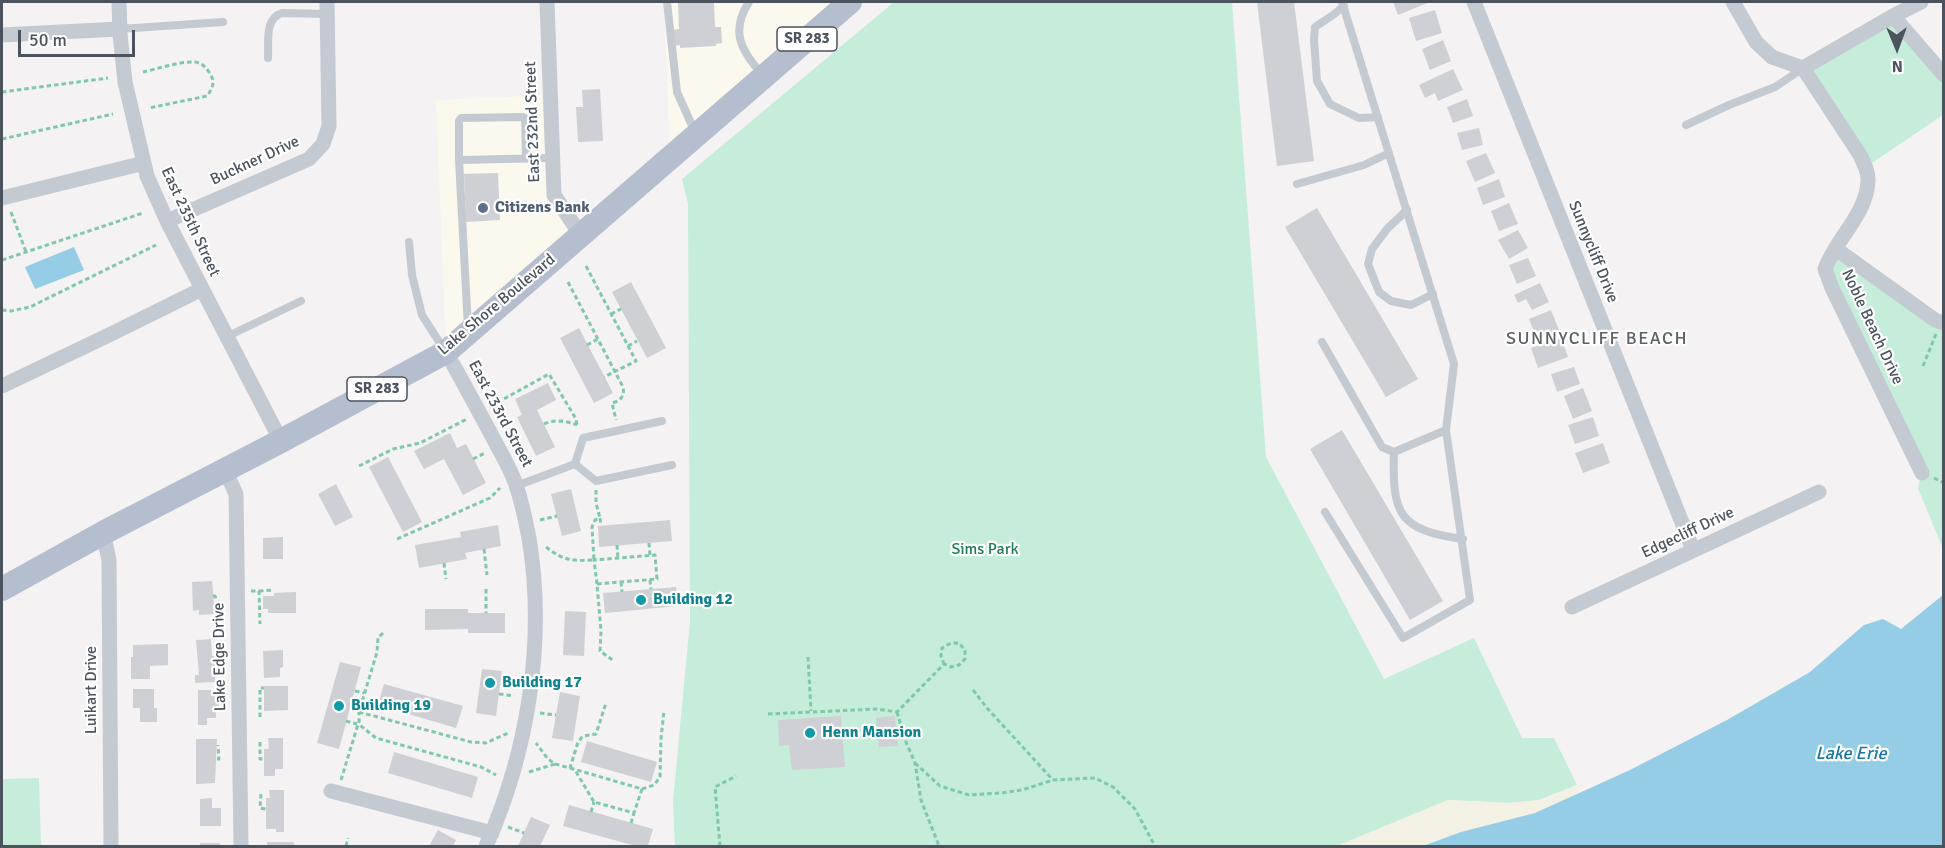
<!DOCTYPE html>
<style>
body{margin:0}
#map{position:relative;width:1945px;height:848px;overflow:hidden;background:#f4f2f2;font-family:Signika,sans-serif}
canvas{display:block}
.frame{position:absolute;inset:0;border:3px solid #4b535e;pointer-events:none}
.north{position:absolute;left:1867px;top:18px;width:60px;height:60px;-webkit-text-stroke:4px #fff;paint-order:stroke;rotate:179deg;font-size:16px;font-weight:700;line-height:24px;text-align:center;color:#4b535e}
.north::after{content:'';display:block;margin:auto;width:21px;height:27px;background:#4b535e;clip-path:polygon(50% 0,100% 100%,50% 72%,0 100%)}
.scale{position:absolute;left:18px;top:30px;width:117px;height:27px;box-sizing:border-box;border:3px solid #4b535e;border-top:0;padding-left:8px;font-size:18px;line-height:21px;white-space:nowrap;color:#4b535e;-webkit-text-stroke:4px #fff;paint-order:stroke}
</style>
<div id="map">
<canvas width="1945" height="848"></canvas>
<div class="frame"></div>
<div class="north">N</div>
<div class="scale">50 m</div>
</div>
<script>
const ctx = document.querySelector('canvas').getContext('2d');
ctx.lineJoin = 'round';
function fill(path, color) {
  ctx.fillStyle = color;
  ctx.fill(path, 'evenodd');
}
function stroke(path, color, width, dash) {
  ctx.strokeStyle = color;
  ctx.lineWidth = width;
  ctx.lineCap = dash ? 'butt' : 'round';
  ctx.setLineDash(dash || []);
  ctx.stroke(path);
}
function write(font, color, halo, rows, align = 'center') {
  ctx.font = font + ' Signika,sans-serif';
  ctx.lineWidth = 4.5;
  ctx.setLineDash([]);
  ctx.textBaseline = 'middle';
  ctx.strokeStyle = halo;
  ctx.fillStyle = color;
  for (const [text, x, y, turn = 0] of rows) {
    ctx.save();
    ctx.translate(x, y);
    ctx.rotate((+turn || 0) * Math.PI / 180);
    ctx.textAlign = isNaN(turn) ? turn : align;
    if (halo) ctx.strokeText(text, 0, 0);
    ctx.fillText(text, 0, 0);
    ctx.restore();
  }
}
fill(new Path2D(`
 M664,2H850L670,157Z
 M550,95L554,195L580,234L446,352L436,100Z`), '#fbf9ee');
fill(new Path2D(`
 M894,2H1232L1266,457L1384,679L1474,638L1522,738H1554L1577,785L1539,800L1509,803L1448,800L1337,846H675L673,801L690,621L688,204L682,179Z
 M1893,16L1943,75V115L1866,167L1803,68Z
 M1836,249L1943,323V549L1918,488L1922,472L1827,262Z
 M39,778L41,846H2V779Z`), '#c5edd9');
fill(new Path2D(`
 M1577,785L1579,793L1535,813L1461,832L1423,846H1337L1448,800L1509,803L1539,800Z`), '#f3f0e4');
fill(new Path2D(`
 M74,247L84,270L35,289L25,267Z
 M1943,595V846H1423L1461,832L1535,813L1630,770L1727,720L1810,672L1864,625L1883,619L1901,629Z`), '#95cce6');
fill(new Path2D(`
 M678,2H714L715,27H721L722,43L716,44V46L680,48V45L674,46L673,30L679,29Z
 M1257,2H1294L1314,161L1277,166Z
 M1393,2H1430L1398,15Z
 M1435,10L1442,33L1416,41L1409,18Z
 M1443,40L1451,61L1430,70L1422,49Z
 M1453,69L1463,90L1438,101L1435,93L1425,98L1419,85Z
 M600,89L603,141L578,142L576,107H583L582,90Z
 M1467,99L1473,116L1453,123L1447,107Z
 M1479,128L1483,145L1462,150L1457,133Z
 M1486,153L1495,173L1475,182L1466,161Z
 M498,173L500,220L466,222L464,174Z
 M1499,179L1505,197L1483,205L1477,188Z
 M1509,203L1518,224L1499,231L1491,211Z
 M1317,208L1418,379L1386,397L1285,227Z
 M1518,230L1528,248L1509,259L1498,240Z
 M1528,258L1536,276L1517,284L1509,265Z
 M631,282L666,348L647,358L612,292Z
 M1540,283L1549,302L1532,310L1526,299L1518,303L1514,295Z
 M1551,310L1559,330L1537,339L1529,319Z
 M579,328L613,393L594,403L560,338Z
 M1561,338L1568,357L1538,368L1531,348Z
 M1574,367L1580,384L1557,392L1551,374Z
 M548,383L556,400L537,410L555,447L536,456L517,417L522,415L515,399Z
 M1583,388L1592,411L1573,419L1564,396Z
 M1593,417L1599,436L1575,444L1568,425Z
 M1342,430L1443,601L1410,620L1310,449Z
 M450,433L457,448L466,444L486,483L463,495L444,459L424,469L414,451Z
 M1603,443L1610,463L1583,473L1575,453Z
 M388,457L422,522L403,532L369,467Z
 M336,484L353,517L335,526L318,494Z
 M571,489L581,531L562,536L551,494Z
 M670,520L672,541L599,547L598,526Z
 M498,525L501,546L465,553L467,559L419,568L415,545L461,537L460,532Z
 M283,537V559H263V538Z
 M212,581L215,614L199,615V610L193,611L192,582Z
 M676,587L678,606L605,613L603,593Z
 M296,592V613H268V609H263V596H274V593Z
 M425,609H468V613H505V633H468V629L425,630Z
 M565,611L586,612L584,656L563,655Z
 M211,639L212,656H215V682L195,683V675H199L196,640Z
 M168,644V665L150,666V679H131V657H133V645Z
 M283,650V667L280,668V677L264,678L263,651Z
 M340,662L361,667L339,749L317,743Z
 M482,669L502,671L496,716L476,713Z
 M384,684L463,706L456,728L378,705Z
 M264,686H288V710L264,711Z
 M133,689H154V708H157V722H140V708H133Z
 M198,690H218L219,707H216V718H207V725H198Z
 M560,692L580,696L573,741L552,738Z
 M841,716L845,767L792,770L789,745L779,746L778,720Z
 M895,716L898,746L879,747L876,718Z
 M268,738H283V769H275V776H264V749H269Z
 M196,739H217L215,783L196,784Z
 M587,741L657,762L651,782L581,762Z
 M394,752L478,777L472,798L388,773Z
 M269,790H284V832H276V829H266V798H270Z
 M212,798V808H221V826H200V799Z
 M569,805L653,829L648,846H636L563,826Z
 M531,817L550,825L540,846H518Z
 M438,830L456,840L453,846H429Z
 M267,842H294V846H267Z
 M200,843H220V846H200Z`), '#cfd0d5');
stroke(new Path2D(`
 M143,72C157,69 180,61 195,62C202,63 207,68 210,74C216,82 212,89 207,96L149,108
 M2,92L108,78
 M2,139L113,114
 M11,212L26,252
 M2,260L143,213
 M586,266L636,361L604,377
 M568,282L623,387C625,397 620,401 612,403L616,420
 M2,310L11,311L30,307L156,245
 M611,314L621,309
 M587,345L598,339
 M628,346L637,341
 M1923,366L1936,334
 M491,406L549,374L576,419L577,425
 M544,424C555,419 567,421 577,425
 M473,459L485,453
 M359,466L393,449L420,443L467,419
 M1934,478L1944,483
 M596,490V503L600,518
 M540,520L557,516
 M397,539L490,498L500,488
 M649,543L650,556
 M617,545L618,559
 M546,547C564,561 572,561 594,560L592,527L595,520L600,518L601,525
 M484,549L487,575
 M444,563L446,579
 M650,580L651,589
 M621,582L622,592
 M597,584L594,560L655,555L657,579L597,584L601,631L600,651L614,661
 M486,589V613
 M251,591H259L260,624
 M259,591L273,590
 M213,596H215L219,607
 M383,633L378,638L377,652L359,712V721L361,726L376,738L481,767L496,775
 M808,657L811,711
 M215,658H221V646
 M973,690L987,708L1053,780
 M355,691L364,693
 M499,694L514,696
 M359,712L471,742L486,743L508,733
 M897,712L906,742L915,763L921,800L939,846
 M540,713L556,715
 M768,714L877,709L897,712L944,664L951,667L959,665L965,659V650L959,643H951L942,648L941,656L944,664
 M260,717V688H264
 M346,721L357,724
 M260,742V759H264
 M217,759H219L218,745
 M915,763L940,786L969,795L1001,793L1022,790L1053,780L1095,778L1113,787L1135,809L1155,846
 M555,764L570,768L578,742L583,736L596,734L606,703
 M570,768L642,789L634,813L594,802L575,770
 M529,772L555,764L548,759L536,743
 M341,780L359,721
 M642,789L654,785L660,777L661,738L664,711
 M261,794L260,808L266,809
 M591,812L594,802
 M631,823L634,813
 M508,827L524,833
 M346,846L348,838
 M720,846L715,787L736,776`), '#7fc8ac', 3, [4.5, 3]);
stroke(new Path2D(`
 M667,2L677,92L694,130
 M749,2C730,31 741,51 762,74
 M1344,6L1333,15L1315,27L1314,40L1317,81L1330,104L1359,118L1378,117
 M119,29L223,22
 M268,58C269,42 264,19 282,13L327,14
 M1686,125L1729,105L1775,87L1802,69
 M459,160L552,158
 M1297,184L1364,165L1389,153
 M1407,210L1387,229L1372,249L1368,264L1379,292L1391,301L1411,305L1433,294
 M409,242L412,275L422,315L445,351
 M468,328L459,160V121L461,118L523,117L525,118L526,158
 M226,337L301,301
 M1322,342L1382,447L1394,452L1446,430
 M1394,452C1392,515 1399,530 1463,539
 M575,464L596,481L672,465
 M516,486L575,464L583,438L662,421
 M1325,512L1403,638L1470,600L1446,430L1454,364L1342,2`), '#c4cad2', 8);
stroke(new Path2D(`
 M119,2L120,34L125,82L147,176L167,221L281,441
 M547,2L554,195L580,234
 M1474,2L1693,550
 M1733,2L1756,42L1772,57L1803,68L1860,155C1864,163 1869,173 1868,182C1866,215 1835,240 1825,269L1832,288L1922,473
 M1893,16L1921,2
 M2,35L119,29
 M1803,68L1893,16L1944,75
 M2,198L144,163
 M167,221L309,159L323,144L329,126L327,2
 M1836,249L1935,320L1944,323
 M446,352C462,380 477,408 492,436C499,449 507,463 513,477C521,496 525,518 529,538C546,641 528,752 486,846
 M2,386L109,335L202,289
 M225,470L236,494L241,846
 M103,533L109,560L111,846
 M1572,607L1819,492
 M331,791L492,833`), '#c4cad2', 15);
stroke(new Path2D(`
 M2,589L103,533L281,441L446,352L850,2`), '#b4bece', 24);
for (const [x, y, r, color] of [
 [483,208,6,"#5c6f8a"],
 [641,600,6,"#0f9aa8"],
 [490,683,6,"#0f9aa8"],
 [339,706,6,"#0f9aa8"],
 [810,733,6,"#0f9aa8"]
]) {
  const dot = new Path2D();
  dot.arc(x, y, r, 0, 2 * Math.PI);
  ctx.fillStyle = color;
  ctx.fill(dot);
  stroke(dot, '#fff', 2);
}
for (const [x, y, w] of [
 [807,39,60],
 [377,389,60]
]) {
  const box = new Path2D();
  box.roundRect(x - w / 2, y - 12, w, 24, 4.5);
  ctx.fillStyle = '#fff';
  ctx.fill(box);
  stroke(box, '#4b535e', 1.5);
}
write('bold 15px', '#4b535e', null, [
 ["SR 283",807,39],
 ["SR 283",377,389]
]);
write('16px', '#4b535e', '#fff', [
 ["East 232nd Street",533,122,-92],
 ["Buckner Drive",255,161,-25],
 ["East 235th Street",190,222,65],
 ["Sunnycliff Drive",1593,252,68],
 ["Lake Shore Boulevard",497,305,-40],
 ["Noble Beach Drive",1872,327,65],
 ["East 233rd Street",500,414,62],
 ["Edgecliff Drive",1688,533,-25],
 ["Lake Edge Drive",220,657,-91],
 ["Luikart Drive",92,690,-90]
]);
write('bold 16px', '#4e5e75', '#fff', [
 ["Citizens Bank",495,208]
], 'left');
write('16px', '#1f7b57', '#fff', [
 ["Sims Park",985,550]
]);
write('bold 16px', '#0d838f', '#fff', [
 ["Building 12",653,600],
 ["Building 17",502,683],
 ["Building 19",351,706],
 ["Henn Mansion",822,733]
], 'left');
ctx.letterSpacing = '1.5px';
write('18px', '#5e6166', '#fff', [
 ["SUNNYCLIFF BEACH",1597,339]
]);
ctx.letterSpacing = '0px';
write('italic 18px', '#1877a3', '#fff', [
 ["Lake Erie",1851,754]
]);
</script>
